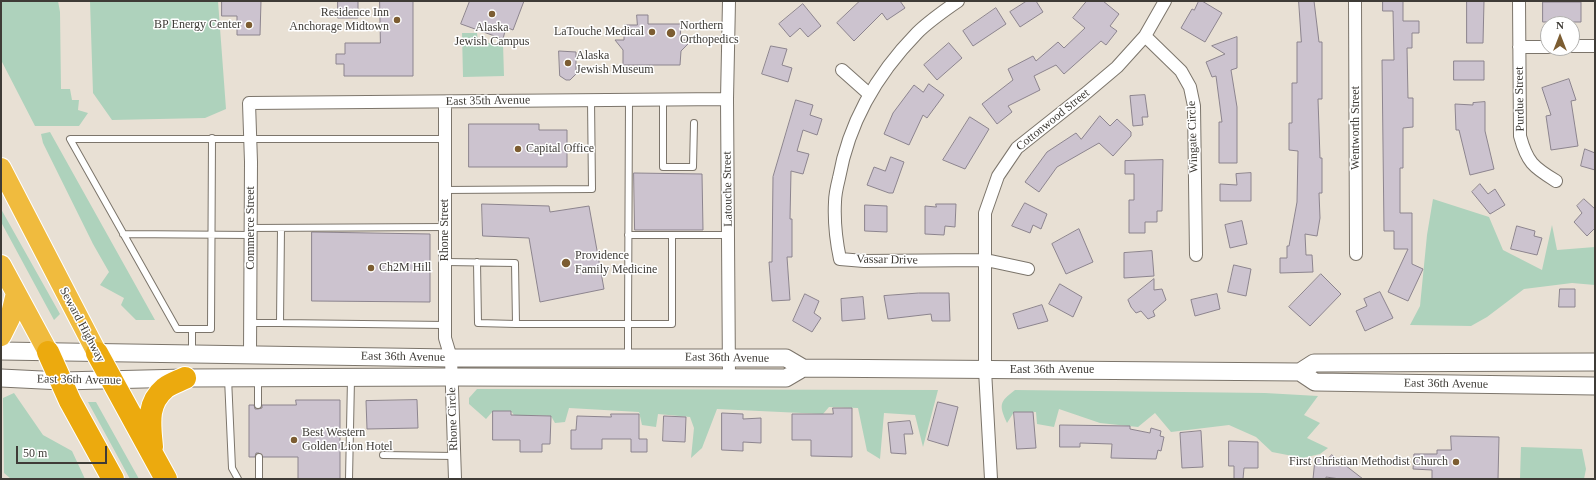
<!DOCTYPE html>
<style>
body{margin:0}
#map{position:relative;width:1596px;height:480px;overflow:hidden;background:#e8e0d4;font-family:Georgia,serif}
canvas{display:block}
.frame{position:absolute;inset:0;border:2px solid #3e3b36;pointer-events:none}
.north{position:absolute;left:1540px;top:16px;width:40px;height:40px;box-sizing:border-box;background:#fff;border:1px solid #b2b1af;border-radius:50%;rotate:0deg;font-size:11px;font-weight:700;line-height:16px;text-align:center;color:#3e3b36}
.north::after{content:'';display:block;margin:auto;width:14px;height:18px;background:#7c5d32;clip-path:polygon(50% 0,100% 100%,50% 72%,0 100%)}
.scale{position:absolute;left:16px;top:446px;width:91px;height:18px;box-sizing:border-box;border:2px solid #3e3b36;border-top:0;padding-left:5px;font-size:12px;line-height:14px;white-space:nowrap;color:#3e3b36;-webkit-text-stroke:3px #fff;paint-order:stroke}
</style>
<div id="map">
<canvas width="1596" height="480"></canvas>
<div class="frame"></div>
<div class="north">N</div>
<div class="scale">50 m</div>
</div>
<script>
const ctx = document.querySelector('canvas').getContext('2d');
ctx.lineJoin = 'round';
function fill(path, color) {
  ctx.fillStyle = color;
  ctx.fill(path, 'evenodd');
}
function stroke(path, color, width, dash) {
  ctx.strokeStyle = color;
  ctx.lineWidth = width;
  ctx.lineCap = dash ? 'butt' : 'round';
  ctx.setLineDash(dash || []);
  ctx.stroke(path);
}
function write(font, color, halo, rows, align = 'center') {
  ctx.font = font + ' Georgia,serif';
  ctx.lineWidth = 3;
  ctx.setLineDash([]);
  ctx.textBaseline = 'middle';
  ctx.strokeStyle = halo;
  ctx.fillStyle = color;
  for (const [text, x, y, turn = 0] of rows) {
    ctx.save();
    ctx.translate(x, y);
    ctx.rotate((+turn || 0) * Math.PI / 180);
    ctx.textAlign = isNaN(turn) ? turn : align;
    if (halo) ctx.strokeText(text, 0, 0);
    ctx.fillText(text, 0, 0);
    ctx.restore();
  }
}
fill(new Path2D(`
 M1,1H58L60,12L61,89H70L72,100H79L78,110L88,113L79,126H35L1,60Z
 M90,1H218L226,109L205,118L112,120L93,93Z
 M462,33H477L478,43H503L504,76L463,77Z
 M50,132L155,320H156H136L121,305L124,298L100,285L109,272L93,244L43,143L41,134Z
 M1433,199L1489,217L1503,250L1542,270L1552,225L1557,250L1595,247V285L1572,283L1524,289L1487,317L1471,326L1410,325L1420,306L1427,235Z
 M1,209L60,314L54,320L1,222Z
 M477,389L938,390L923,447L915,415L884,413L880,459L867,451L858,408L829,407L823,414L717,409L702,448L691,458L694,428L690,417L658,414L656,427L642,425L639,412L569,408L565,422L555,423L551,416L528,415L521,425L511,411H493L486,419L469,404V398Z
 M1015,390L1265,393L1318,396L1304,415L1320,423L1307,438L1328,448L1320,454L1303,458L1272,452L1256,437L1229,425L1171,432L1155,413L1138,427L1100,423L1059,409L1054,427L1037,424L1036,412H1014L1007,423C999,405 999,402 1015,390Z
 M14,393L43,435L72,451L85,479H11L4,473L3,398Z
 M88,402H96L139,479H130Z
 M1521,447L1582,449L1586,469L1584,479H1520Z`), '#aed2bc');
const building = new Path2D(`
 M222,1H261L260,35H237V16H222Z
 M338,1H358V18H338Z
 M380,1H413V76H344V64H336V54H345V43H380Z
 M470,1H524L513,30L506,27L503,39L461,24Z
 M860,1H900L905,8L887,20L882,13L854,41L837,23Z
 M1027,1H1036L1043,12L1020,27L1010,12Z
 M1087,1H1103L1119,14L1110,26L1117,31L1106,45L1101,41L1064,74L1056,65L1034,76L1040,90L1008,106L1012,112L997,124L982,104L1013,80L1008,69L1033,56L1036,61L1058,42L1064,48L1085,28L1073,18Z
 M1199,1H1202L1222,13L1205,42L1181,28L1192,9L1194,10Z
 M1299,1H1314L1319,42H1322V99H1318L1320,158H1322V193H1319L1320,218L1317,236L1305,234L1306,255H1312L1313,272L1280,273V258H1287V246H1289L1297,202L1298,151L1289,150V123H1292V83H1297V42H1301Z
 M1383,1H1403V21H1419V33H1412V48H1407L1408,98H1413V127L1403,128V168H1400V213H1412V264L1423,269L1408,301L1388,292L1408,249H1394V231H1384L1382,60H1394L1393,11H1383Z
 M1467,1H1484L1483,43H1467Z
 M1543,2H1581V22H1543Z
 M803,4L821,26L808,37L800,28L790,37L779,24Z
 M996,8L1006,24L973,46L963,31Z
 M637,15H648V24H681L680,40H692L681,51L680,65H623V50L615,40H624V25H637Z
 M1237,37V68L1231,70L1237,107V163H1219V122H1222L1216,76L1212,77L1206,62L1225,54L1212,46Z
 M949,43L962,58L937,80L924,65Z
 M771,46L787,49L782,65L792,68L788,82L762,74Z
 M559,51L576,52V74L570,80H566L560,76Z
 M1454,61H1484V80H1454Z
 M1569,79L1576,100L1571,101L1578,146L1551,150L1546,116L1551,115L1542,88Z
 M929,84L944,95L927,118L923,115L909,145L884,134L893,113L914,85L923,92Z
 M1145,95L1148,117H1142L1143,125L1133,126L1130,96Z
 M796,100L813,105L810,115L822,119L817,135L803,130L797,151L809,154L803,174L791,171L790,219H792V257H787L790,300L772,301L769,262H772L773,177Z
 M1485,102V131L1494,169L1470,175L1459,130H1456L1455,104L1473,105V103Z
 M1100,116L1110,126L1117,119L1131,132V136L1113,156L1099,143L1057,167L1039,192L1025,182L1047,152L1076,133L1081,139Z
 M970,117L989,129L965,169L943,160Z
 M469,124H539V130H567V167H469Z
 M1585,149L1595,153V170L1581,166Z
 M891,157L904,162L893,193H889L867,185L874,167L885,171Z
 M1163,160L1162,211H1157V222H1145V233H1129V200H1134V174H1125V161Z
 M634,173L702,174L703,230H635Z
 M1251,173V201H1220V184L1237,185L1236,174Z
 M1480,184L1488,194L1495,189L1505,205L1490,214L1472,192Z
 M1584,199L1595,209V228L1587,236L1574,222L1582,213L1577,206Z
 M1025,203L1047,214L1041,229L1033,225L1030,233L1012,226Z
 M482,204L549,206L550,212L589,206L604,289L540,302L529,238L483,236Z
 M936,204H956L955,227L945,226L944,235L925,234V206L936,207Z
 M865,205L887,206V232L865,231Z
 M1242,221L1247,244L1230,248L1225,225Z
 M1517,226L1535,231L1534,236L1542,238L1537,255L1511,249Z
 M1079,229L1093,262L1066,274L1052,244Z
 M312,232L430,234V302L312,301Z
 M1152,251L1154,276L1124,278V253Z
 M1234,265L1251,269L1246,296L1228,292Z
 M1321,274L1341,294L1310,326L1289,307Z
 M1154,279V290L1162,289L1166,300L1153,311L1155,316L1148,319L1141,311L1136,313L1131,307L1128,300Z
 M1060,284L1082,297L1073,317L1049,304Z
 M1560,289H1575V307H1559Z
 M1380,292L1393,318L1365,331L1356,311L1367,306L1364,299Z
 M919,293H949L950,321H932L931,314L888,319L884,296Z
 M805,294L819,301L814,313L821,318L812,332L793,321Z
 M1217,294L1220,309L1195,316L1191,300Z
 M863,297L865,319L842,321L841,299Z
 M1042,305L1048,321L1018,329L1013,314Z
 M296,400H340V479H298V457H263L259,453H256L255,457H249V405H254L255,409H258L262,408V405H296Z
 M417,400L418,428L367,429L366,401Z
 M938,402L958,407L948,446L928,440Z
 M833,408H852V457L811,456V440H792V414H833Z
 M493,411H511V415L551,416L550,444H542V452H520V440H493Z
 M1014,412H1033L1036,448L1017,449Z
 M722,413L743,414V419L761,418V443L743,442V451L722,450Z
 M611,414H639V439H647V452H631V439H602V449H571V430H576L577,416L611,417Z
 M664,416L686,417L685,442L663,441Z
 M910,421L913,434H904L906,454L891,453L888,423Z
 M1060,425L1130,426V429L1150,433L1151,428L1161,431L1160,436L1164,437L1161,451L1158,450L1156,459L1111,458L1112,444L1080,443V447H1060Z
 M1201,431L1203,467L1182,468L1180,433Z
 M1451,436L1499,437L1498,479H1432V470L1413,469L1414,454H1437V450H1451Z
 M1229,441L1258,442V468H1244L1243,479H1234V466H1229Z
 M1332,455L1363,479H1340L1326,477V479H1313L1315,459L1326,460Z`);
fill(building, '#ccc3cf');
stroke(building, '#8c848e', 1);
const service = new Path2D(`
 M629,100L628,324H672V235
 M663,100V167H693L694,123
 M212,138L211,329H177L70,139H445
 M445,190L592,189L591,100
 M251,228L446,227
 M123,234L251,235
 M628,235H728
 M446,262L515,263L516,324H628V357
 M477,262L478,323L516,324
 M250,323H280L281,228
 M280,323L445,325
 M192,329V353
 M228,378L232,468L238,479
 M258,379V405
 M383,455L454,456
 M259,457V479
 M349,479L351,379`);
const minor = new Path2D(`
 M729,1L727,99L729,377
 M958,1C944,11 929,21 917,33C878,73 849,122 839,178C837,186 835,194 835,202C834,221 836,240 840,259L864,261L986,260L1028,269
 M1355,1L1356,254
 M1519,1L1520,136C1527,162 1533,167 1556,181
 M1145,36L1181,71L1190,87L1194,106L1196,255
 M1572,46H1595
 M1519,47H1548
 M842,70L869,94
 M445,102V338L451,358L455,479
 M250,354L251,162L249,103L727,99
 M991,479L985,370V213L998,176L1017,148L1085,94L1117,67L1145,36L1165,1`);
const secondary = new Path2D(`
 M1,351L451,358H786L803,368L1300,372L1314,363L1595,362
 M1300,372L1315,382L1595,386
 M1,378L62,381L185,378L451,377L786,378L803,368`);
const trunk = new Path2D(`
 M1,168L97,353
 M1,265L48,352
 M1,336L10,318L16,293`);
const motorway = new Path2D(`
 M48,352L70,401L113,479
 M97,353L166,479
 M152,447C150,425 146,404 165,388C170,384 179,381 185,378`);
stroke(service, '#7c756b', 8);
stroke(minor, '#7c756b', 14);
stroke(secondary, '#7c756b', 19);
stroke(trunk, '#fff', 22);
stroke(motorway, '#fff', 24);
stroke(service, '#fff', 6);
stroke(minor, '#fff', 12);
stroke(secondary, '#fff', 17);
stroke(trunk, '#f0bb3e', 20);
stroke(motorway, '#ecaa0e', 22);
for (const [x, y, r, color] of [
 [492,14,4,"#7c5d32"],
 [397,20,4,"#7c5d32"],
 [249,25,4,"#7c5d32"],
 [652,32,4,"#7c5d32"],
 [671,33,5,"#7c5d32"],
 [568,63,4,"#7c5d32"],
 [518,149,4,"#7c5d32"],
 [566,263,5,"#7c5d32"],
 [371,268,4,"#7c5d32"],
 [294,440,4,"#7c5d32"],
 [1456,462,4,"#7c5d32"]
]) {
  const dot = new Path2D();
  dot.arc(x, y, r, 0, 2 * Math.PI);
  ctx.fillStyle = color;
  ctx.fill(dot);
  stroke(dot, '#fff', 1.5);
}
write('12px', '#3e3b36', '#fff', [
 ["Residence Inn",389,13,"right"],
 ["Anchorage Midtown",389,27,"right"],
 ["BP Energy Center",241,25,"right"],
 ["Northern",680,26],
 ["Orthopedics",680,40],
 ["Alaska",492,28,"center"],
 ["Jewish Campus",492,42,"center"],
 ["LaTouche Medical",644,32,"right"],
 ["Alaska",576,56],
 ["Jewish Museum",576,70],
 ["Capital Office",526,149],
 ["Providence",575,256],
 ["Family Medicine",575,270],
 ["Ch2M Hill",379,268],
 ["Best Western",302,433],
 ["Golden Lion Hotel",302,447],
 ["First Christian Methodist Church",1448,462,"right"]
], 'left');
write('12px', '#3e3b36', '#fff', [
 ["Purdue Street",1520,99,-91],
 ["East 35th Avenue",488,101,-1],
 ["Cottonwood Street",1053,120,-39],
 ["Wentworth Street",1356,128,-90],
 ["Wingate Circle",1193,137,-92],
 ["Latouche Street",728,189,-91],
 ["Commerce Street",251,228,-90],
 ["Rhone Street",445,230,-90],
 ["Vassar Drive",887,260,1],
 ["Seward Highway",82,325,62],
 ["East 36th Avenue",403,357,1],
 ["East 36th Avenue",727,358,1],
 ["East 36th Avenue",1052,370],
 ["East 36th Avenue",79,380,1],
 ["East 36th Avenue",1446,384,1],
 ["Rhone Circle",453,419,-92]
]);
</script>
